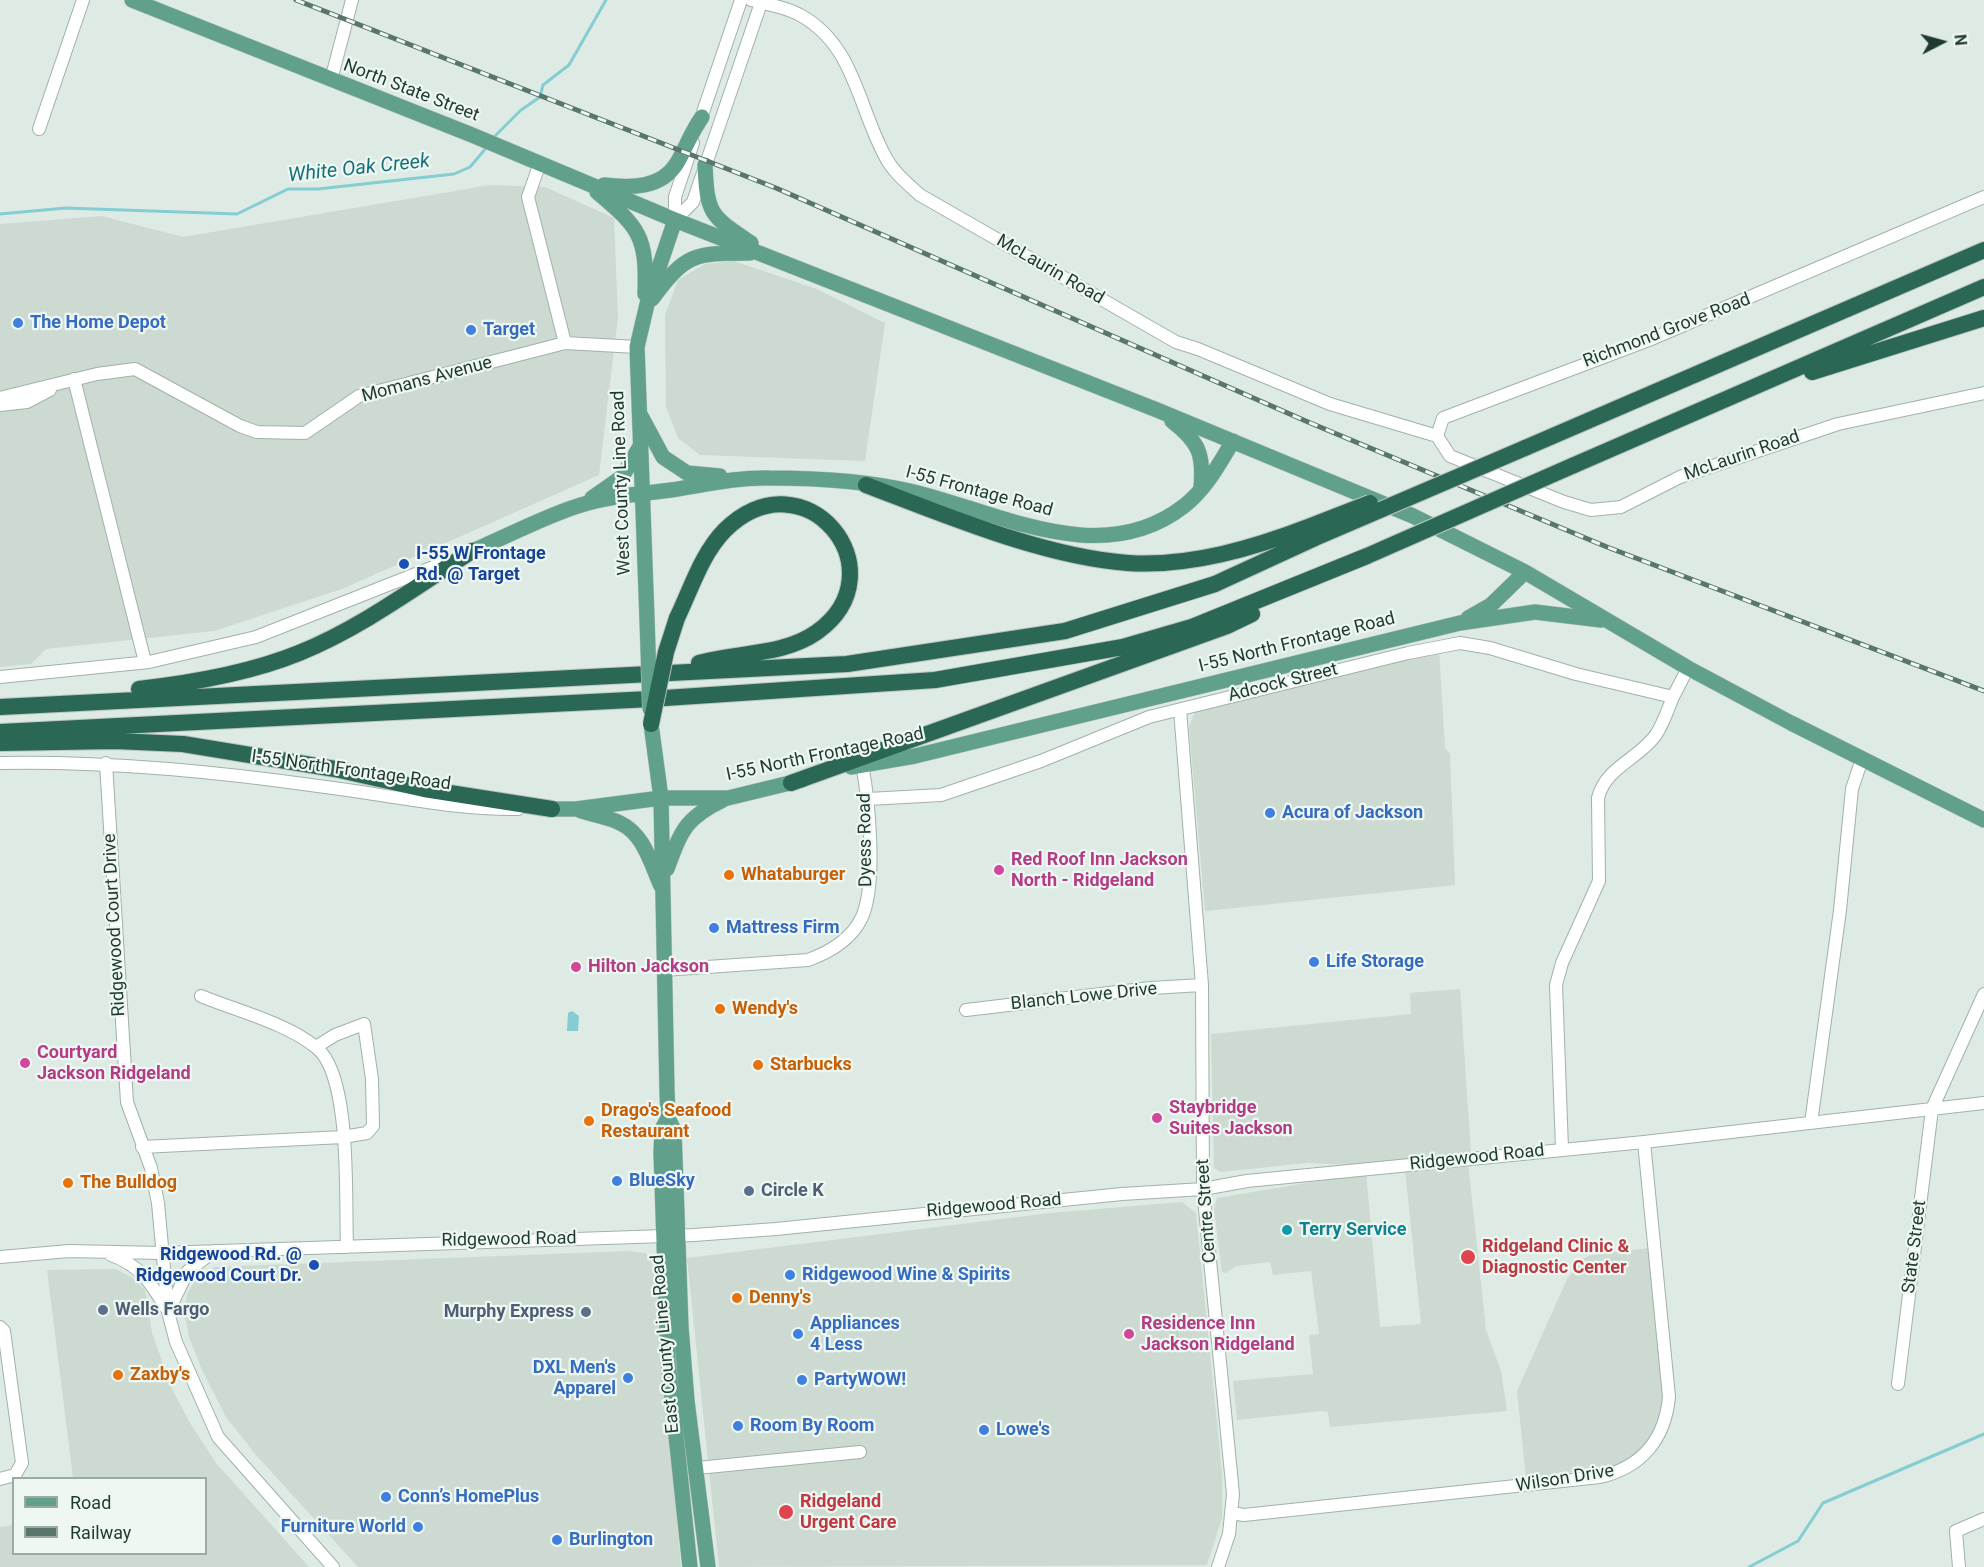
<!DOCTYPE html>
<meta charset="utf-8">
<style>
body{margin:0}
#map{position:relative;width:1984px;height:1567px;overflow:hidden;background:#deeae4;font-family:Roboto,sans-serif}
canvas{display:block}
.legend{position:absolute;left:12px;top:1477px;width:195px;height:78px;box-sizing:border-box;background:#eef7f2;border:2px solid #9baba4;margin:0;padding:8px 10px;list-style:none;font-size:18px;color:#1f3a30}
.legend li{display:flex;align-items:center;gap:12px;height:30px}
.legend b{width:30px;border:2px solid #9baba4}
.north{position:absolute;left:1912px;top:12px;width:60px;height:60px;-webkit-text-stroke:4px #eef7f2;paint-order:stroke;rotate:84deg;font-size:16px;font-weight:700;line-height:24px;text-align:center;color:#1f3a30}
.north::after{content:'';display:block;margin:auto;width:21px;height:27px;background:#1f3a30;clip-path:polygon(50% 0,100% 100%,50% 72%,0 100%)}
</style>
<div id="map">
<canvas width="1984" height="1567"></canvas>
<ul class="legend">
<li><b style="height:8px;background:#61a18b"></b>Road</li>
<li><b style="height:8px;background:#59766c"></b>Railway</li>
</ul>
<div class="north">N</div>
</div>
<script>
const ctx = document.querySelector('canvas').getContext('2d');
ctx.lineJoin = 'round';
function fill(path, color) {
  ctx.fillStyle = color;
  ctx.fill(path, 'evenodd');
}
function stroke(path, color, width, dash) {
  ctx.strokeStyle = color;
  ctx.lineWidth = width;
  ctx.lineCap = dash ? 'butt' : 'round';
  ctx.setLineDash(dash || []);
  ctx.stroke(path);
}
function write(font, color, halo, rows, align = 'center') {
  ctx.font = font + ' Roboto,sans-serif';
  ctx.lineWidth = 4.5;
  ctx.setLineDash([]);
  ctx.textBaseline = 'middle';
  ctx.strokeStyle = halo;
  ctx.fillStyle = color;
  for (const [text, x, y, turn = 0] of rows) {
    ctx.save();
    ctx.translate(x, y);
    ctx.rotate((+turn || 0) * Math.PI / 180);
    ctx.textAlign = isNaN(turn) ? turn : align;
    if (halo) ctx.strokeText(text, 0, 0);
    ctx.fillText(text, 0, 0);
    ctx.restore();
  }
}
fill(new Path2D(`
 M490,185L545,187L614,218L618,317L599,475L342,589L214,631L46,649L31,664L0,667V224L102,216L183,237Z
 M734,261L817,289L885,323L865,461L700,455L678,438L666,407L665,315L678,280L705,264Z
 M1439,650L1445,748L1450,754L1455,885L1205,911L1189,727L1194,714L1199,710Z
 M1460,989L1471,1154L1359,1165L1306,1163L1221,1172L1214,1168L1211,1034L1411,1014L1410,993Z
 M1468,1163L1486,1330L1501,1371L1507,1411L1330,1427L1328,1412L1321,1411L1237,1420L1233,1381L1313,1374L1309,1335L1319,1334L1311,1271L1273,1275L1270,1262L1236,1266L1226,1273L1222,1272L1214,1209L1217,1198L1366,1173L1380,1327L1421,1324L1405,1169Z
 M1182,1202L1196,1213L1222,1473V1518L1207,1565L719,1567L687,1258L1050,1213Z
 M1650,1248L1663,1381V1406L1660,1421L1646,1446L1618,1466L1526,1478L1517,1391L1567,1279L1582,1259L1591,1255Z
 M629,1251L645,1253L656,1262L681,1567H358L256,1455L226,1417L202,1370L189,1337L184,1312L187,1294L198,1275L215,1267Z
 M116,1269L134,1279L145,1290L152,1333L172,1389L190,1423L216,1463L309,1567H0V1527L13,1525L14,1554H206V1478H73L47,1270Z`), '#ccdad2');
fill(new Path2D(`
 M1178,1329L1180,1349L1171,1350L1169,1330Z`), '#b6ddbd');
fill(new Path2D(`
 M572,1011L579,1016L578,1031H567L568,1013Z`), '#84cdd2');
stroke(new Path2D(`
 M492,139L521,110L540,97L543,85L569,65L606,0
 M0,214L66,208L237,214L288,189H318L454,174L470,167L487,147
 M1749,1567L1798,1541L1823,1503L1984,1434`), '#84cdd2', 3);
const minor = new Path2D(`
 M751,0C766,4 786,7 800,15C855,45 858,108 886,158C894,173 908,184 920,195L1176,342L1198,349L1330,404L1437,436
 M331,80L352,0
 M699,124L741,0
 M39,129L83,0
 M1984,197L1649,340L1443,418L1437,436L1450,456L1564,502L1591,510L1621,507L1680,477L1838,424L1984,393
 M675,220L693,202L762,0
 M675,220V197L693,143
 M565,343L637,347
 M74,379L145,662
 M0,398L97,374L135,369L240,426L257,432L305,433L359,396L565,343L528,197L540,163
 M0,405L27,402L50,390
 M0,677L149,662L256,637L446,562
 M1180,710L1202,985L1203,1189L1233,1494L1229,1534L1218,1567
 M0,763C108,761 212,771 318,786C384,794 451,810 518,809
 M106,763L127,1102L151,1168L158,1203L168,1312L176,1342L218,1437L333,1567
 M868,799L941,795L1041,761L1149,717L1408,653L1460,643L1490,648L1576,674L1673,697L1688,668
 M664,970L808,960C830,952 852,939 862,917C877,883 869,801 862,764
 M201,996C237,1011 287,1023 317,1048C352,1077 345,1202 347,1247
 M966,1010L1151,988L1202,985
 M1811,1123L1840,910L1852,789L1862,759
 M142,1147L343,1137L367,1133L373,1126L372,1079L364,1024L335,1035L316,1047
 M1562,1149L1556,985L1562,963L1599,881L1598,798C1606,767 1637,760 1655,736C1663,725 1668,709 1673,697
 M111,1255C140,1265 151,1283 166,1308
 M0,1257L69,1251L161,1253L694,1235L776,1229L1122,1194L1203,1189L1247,1181L1644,1142L1984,1103
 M170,1308L188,1271L214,1251
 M0,1327L4,1331L22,1463L15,1475L0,1479
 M1898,1384L1932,1109L1984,994
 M697,1468L860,1452
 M1232,1513L1244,1515L1600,1477C1642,1467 1665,1439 1669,1397L1644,1142
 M1959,1567L1956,1531L1984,1519`);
const major = new Path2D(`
 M132,0L472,135L675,220L1157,410L1413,516L1525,572L1688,668L1791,723L1984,820
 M705,165C707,215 711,216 751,243
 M604,185C630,188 661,189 677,163C686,148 691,132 702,117
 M597,192C640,228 647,237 645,294
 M652,299C686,253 694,253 750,253
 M641,416L663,457L687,473L720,476
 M1172,421C1199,442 1204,454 1201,488
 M592,498L622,477L639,448
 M472,551C506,537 547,515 581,505C610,496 641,494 671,490C704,485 736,477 770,478C817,478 868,481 914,492C1000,513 1102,570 1184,506C1206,489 1219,464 1233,441
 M1468,618L1491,605L1525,572
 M647,619L637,347L648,300L675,220
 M651,724L661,798L667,1091L668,1118L674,1130L681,1327L687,1401L708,1567
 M851,767L915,756L1460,623L1535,612L1601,620
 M552,809H576L661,798H728L802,780
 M579,810C592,815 608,817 620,823C644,834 651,864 661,886
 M667,869C681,831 685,818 723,800
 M668,1118L662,1129L661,1153L668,1361L690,1567`);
const highway = new Path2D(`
 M1812,372L1984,318
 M1525,448L1984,250
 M1572,466L1984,287
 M866,485C945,515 1044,557 1128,563C1190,567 1254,548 1311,526
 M677,618C691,589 702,553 725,530C805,452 902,571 817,632C783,656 738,652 699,663
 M139,689C192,683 250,673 299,653C361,628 417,586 472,551
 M0,707L847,664L1065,631L1215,584L1315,538
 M0,732L650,699L935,680L1123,647L1192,627L1367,556
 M0,743L115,741L183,744L335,769L424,789L552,809
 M791,783L1227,626L1252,614`);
stroke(minor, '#a1b2aa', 14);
stroke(major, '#bcc4c1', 16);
stroke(highway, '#bcc4c1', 18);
stroke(minor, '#fff', 12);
stroke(major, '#61a18b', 15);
stroke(highway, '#2a6755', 16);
const rail = new Path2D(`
 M296,0L776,188L1308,422L1607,547L1984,691`);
stroke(rail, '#59766c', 5);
stroke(rail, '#eef7f2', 3, [9]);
const majorBridge = new Path2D(`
 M647,619L650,709`);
const highwayBridge = new Path2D(`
 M1311,526L1370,503
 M1315,538L1525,448
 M1367,556L1572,466
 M651,724L666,652L677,618`);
stroke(majorBridge, '#bcc4c1', 16, []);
stroke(highwayBridge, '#bcc4c1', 18, []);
stroke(majorBridge, '#61a18b', 15);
stroke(highwayBridge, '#2a6755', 16);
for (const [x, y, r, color] of [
 [18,323,6,"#3f7fe0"],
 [471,330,6,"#3f7fe0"],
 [404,564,6,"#1a4fb4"],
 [1270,813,6,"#3f7fe0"],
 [999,870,6,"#d1479c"],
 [729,875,6,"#e8710a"],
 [714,928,6,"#3f7fe0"],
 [1314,962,6,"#3f7fe0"],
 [576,967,6,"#d1479c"],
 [720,1009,6,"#e8710a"],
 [25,1063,6,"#d1479c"],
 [758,1065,6,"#e8710a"],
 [1157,1118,6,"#d1479c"],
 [589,1121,6,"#e8710a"],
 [617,1181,6,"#3f7fe0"],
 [68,1183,6,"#e8710a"],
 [749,1191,6,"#5c6f8a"],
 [1287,1230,6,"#0f9aa8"],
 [1468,1257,8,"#e0444e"],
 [314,1265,6,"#1a4fb4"],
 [790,1275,6,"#3f7fe0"],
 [737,1298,6,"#e8710a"],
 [103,1310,6,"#5c6f8a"],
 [586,1312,6,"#5c6f8a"],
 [798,1334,6,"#3f7fe0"],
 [1129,1334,6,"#d1479c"],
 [118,1375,6,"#e8710a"],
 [628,1378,6,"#3f7fe0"],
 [802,1380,6,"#3f7fe0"],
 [738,1426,6,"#3f7fe0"],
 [984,1430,6,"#3f7fe0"],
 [386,1497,6,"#3f7fe0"],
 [786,1512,8,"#e0444e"],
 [418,1527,6,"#3f7fe0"],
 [557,1540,6,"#3f7fe0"]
]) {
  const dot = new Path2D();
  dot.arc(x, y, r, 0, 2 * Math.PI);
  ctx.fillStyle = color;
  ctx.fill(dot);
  stroke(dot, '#eef7f2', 2);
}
write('18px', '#1f3a30', '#eef7f2', [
 ["North State Street",411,91,21],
 ["McLaurin Road",1050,270,30],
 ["Richmond Grove Road",1667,331,-21],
 ["Momans Avenue",427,380,-15],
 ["McLaurin Road",1742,456,-19],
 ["West County Line Road",622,483,-92],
 ["I-55 Frontage Road",979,492,15],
 ["I-55 North Frontage Road",1297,643,-14],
 ["Adcock Street",1283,683,-14],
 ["I-55 North Frontage Road",825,755,-12],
 ["I-55 North Frontage Road",351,771,8],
 ["Dyess Road",866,840,-91],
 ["Ridgewood Court Drive",115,925,-93],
 ["Blanch Lowe Drive",1084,997,-6],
 ["Ridgewood Road",1477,1158,-6],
 ["Ridgewood Road",994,1206,-5],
 ["Centre Street",1207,1211,-94],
 ["Ridgewood Road",509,1240,-1],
 ["State Street",1915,1247,-83],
 ["East County Line Road",666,1344,-95],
 ["Wilson Drive",1565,1479,-9]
]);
write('bold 18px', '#366cbe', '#eef7f2', [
 ["The Home Depot",30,323],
 ["Target",483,330],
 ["Acura of Jackson",1282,813],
 ["Mattress Firm",726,928],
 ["Life Storage",1326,962],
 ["BlueSky",629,1181],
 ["Ridgewood Wine & Spirits",802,1275],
 ["Appliances",810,1324],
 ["4 Less",810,1345],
 ["DXL Men's",616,1368,"right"],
 ["Apparel",616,1389,"right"],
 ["PartyWOW!",814,1380],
 ["Room By Room",750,1426],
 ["Lowe's",996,1430],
 ["Conn’s HomePlus",398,1497],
 ["Furniture World",406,1527,"right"],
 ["Burlington",569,1540]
], 'left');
write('bold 18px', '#164399', '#eef7f2', [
 ["I-55 W Frontage",416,554],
 ["Rd. @ Target",416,575],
 ["Ridgewood Rd. @",302,1255,"right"],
 ["Ridgewood Court Dr.",302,1276,"right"]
], 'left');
write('bold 18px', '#b23c85', '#eef7f2', [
 ["Red Roof Inn Jackson",1011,860],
 ["North - Ridgeland",1011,881],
 ["Hilton Jackson",588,967],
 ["Courtyard",37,1053],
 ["Jackson Ridgeland",37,1074],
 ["Staybridge",1169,1108],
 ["Suites Jackson",1169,1129],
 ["Residence Inn",1141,1324],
 ["Jackson Ridgeland",1141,1345]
], 'left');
write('bold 18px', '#c56008', '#eef7f2', [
 ["Whataburger",741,875],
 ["Wendy's",732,1009],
 ["Starbucks",770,1065],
 ["Drago's Seafood",601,1111],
 ["Restaurant",601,1132],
 ["The Bulldog",80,1183],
 ["Denny's",749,1298],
 ["Zaxby's",130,1375]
], 'left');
write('bold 18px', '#4e5e75', '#eef7f2', [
 ["Circle K",761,1191],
 ["Wells Fargo",115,1310],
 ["Murphy Express",574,1312,"right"]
], 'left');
write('bold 18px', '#0d838f', '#eef7f2', [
 ["Terry Service",1299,1230]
], 'left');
write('bold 18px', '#be3a42', '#eef7f2', [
 ["Ridgeland Clinic &",1482,1247],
 ["Diagnostic Center",1482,1268],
 ["Ridgeland",800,1502],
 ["Urgent Care",800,1523]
], 'left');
write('italic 20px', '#187177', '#eef7f2', [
 ["White Oak Creek",359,169,-6]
]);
</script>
